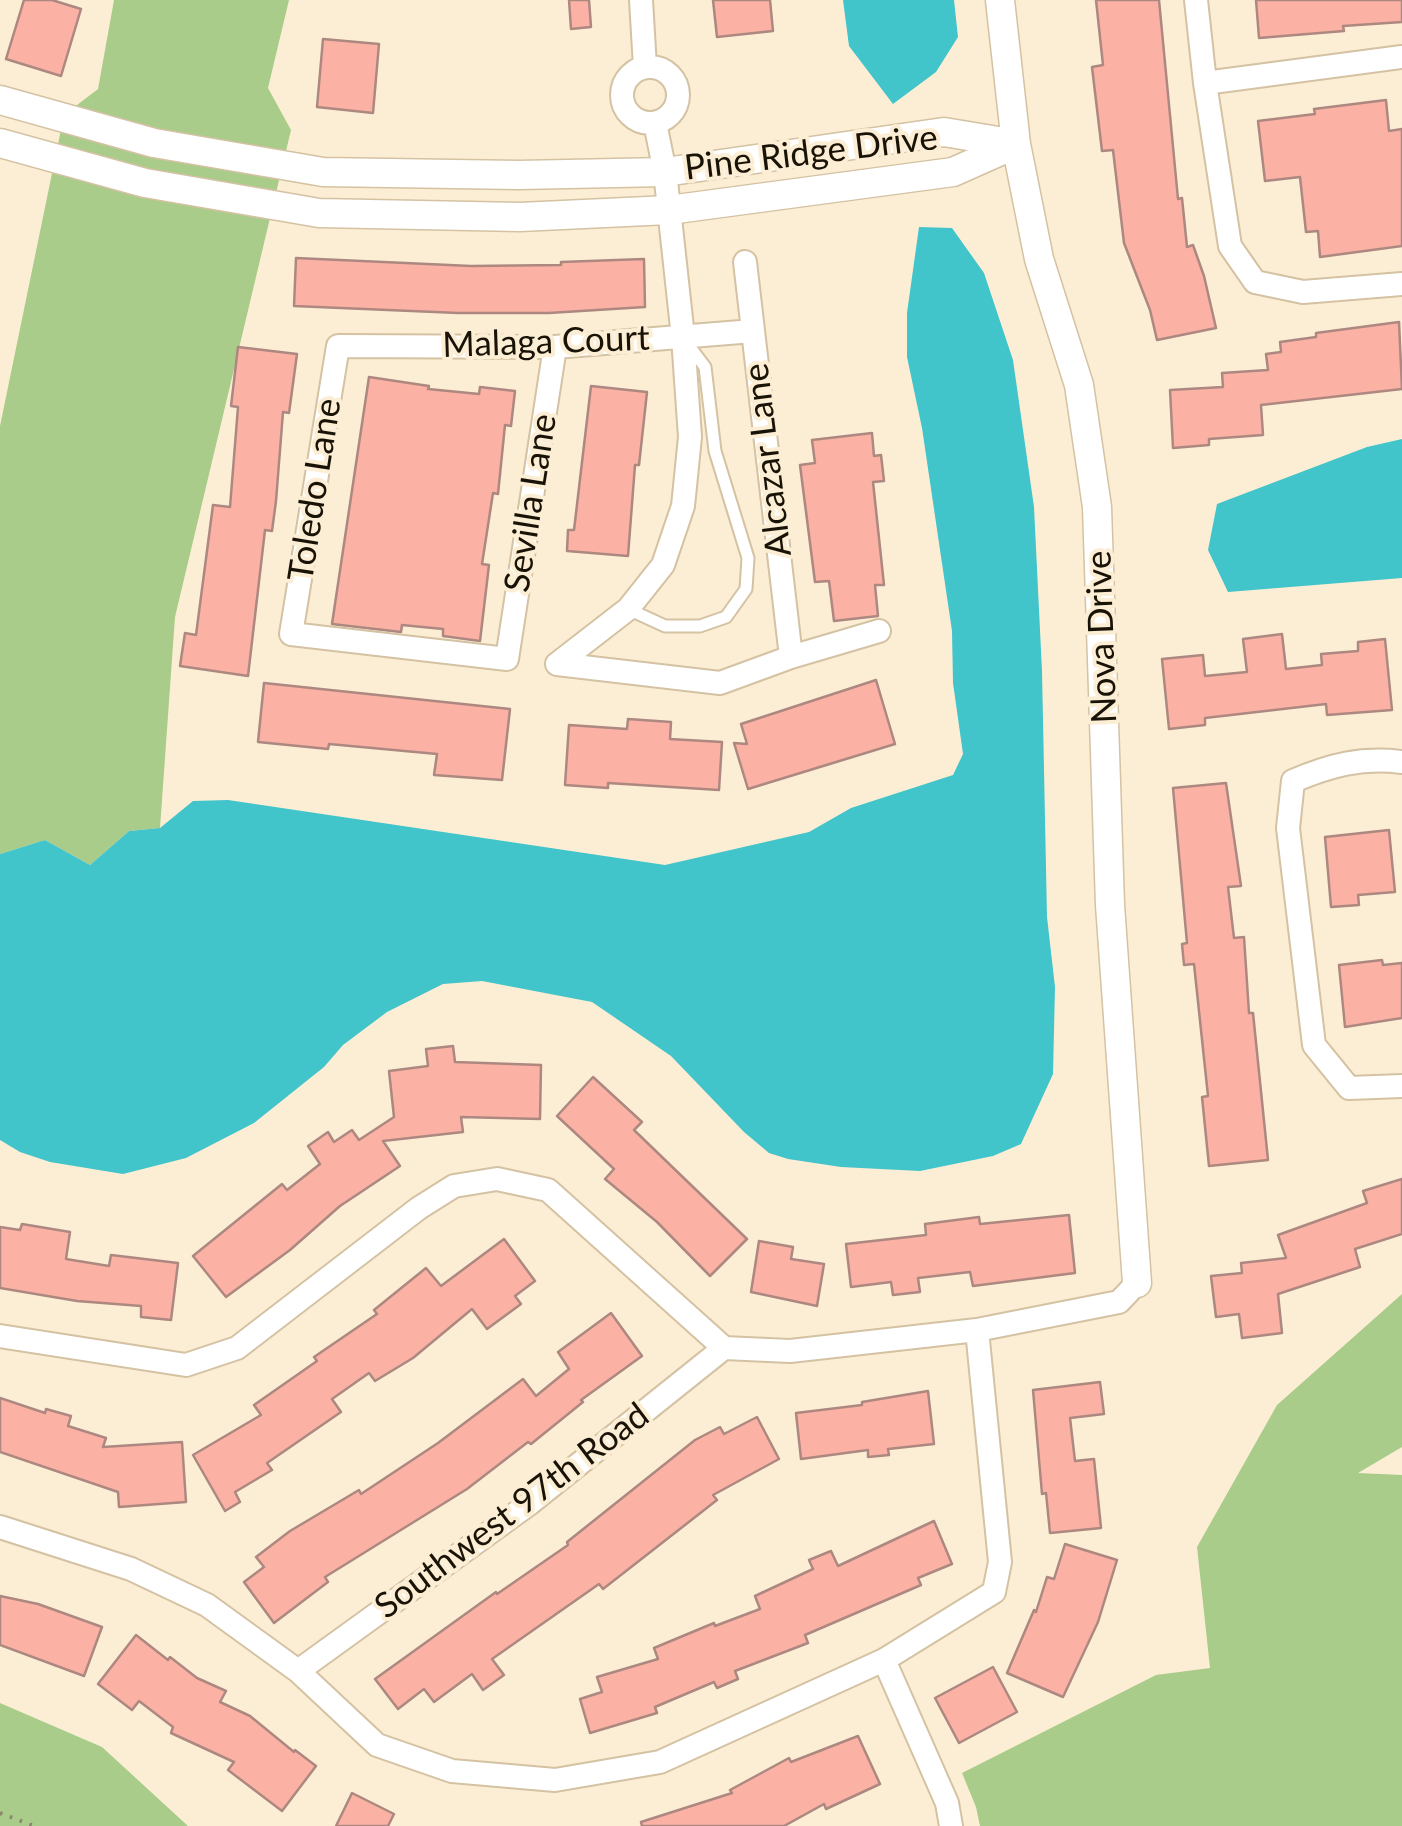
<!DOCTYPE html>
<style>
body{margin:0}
canvas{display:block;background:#fceed4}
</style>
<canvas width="1402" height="1826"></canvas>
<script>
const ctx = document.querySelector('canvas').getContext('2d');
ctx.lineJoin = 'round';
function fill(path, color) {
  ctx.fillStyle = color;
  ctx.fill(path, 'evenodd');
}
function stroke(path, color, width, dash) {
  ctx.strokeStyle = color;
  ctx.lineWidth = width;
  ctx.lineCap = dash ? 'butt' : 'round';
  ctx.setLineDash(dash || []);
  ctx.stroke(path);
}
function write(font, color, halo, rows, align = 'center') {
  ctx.font = font + ' Lato,sans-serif';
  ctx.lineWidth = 8;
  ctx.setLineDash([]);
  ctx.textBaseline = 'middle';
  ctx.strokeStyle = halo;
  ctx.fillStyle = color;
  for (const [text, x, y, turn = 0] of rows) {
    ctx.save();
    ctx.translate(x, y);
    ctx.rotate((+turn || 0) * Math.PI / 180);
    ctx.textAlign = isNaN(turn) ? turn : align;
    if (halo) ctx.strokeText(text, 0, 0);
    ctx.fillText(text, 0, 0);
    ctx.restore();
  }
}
fill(new Path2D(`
 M114,0H289L268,88L291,130L175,617L160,828L129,831L90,865L45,840L0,854V426L64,115L98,89Z
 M1402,1294V1447L1358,1473L1402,1475V1826H980L976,1807L962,1773L1156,1675L1210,1668L1197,1547L1277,1405Z
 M0,1703L102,1747L188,1826H0Z`), '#a9cc8a');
fill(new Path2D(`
 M843,0H954L958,37L936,72L893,104L849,46Z
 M919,227L952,228L984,273L1013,360L1034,507L1042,671L1047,917L1055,987L1053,1074L1021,1144L993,1156L920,1171L841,1167L788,1159L769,1153L744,1132L671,1056L592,1002L482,981L443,984L387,1012L343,1045L324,1067L254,1123L186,1158L123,1174L50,1162L20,1152L0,1140V854L45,840L90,865L129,831L160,828L193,801L228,800L665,865L809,832L851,808L953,775L963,754L953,683L952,631L922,428L907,357V313Z
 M1402,439V578L1228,592L1208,550L1217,504L1367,447Z`), '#42c4cb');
const building = new Path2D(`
 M24,0H52L81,9L61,76L6,59Z
 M569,0H589L591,27L571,29Z
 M713,0H770L773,31L717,37Z
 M1096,0H1159L1178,199L1182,198L1187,247L1193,245L1204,276L1216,328L1157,340L1150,310L1124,243L1113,150L1102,151L1092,67L1103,65Z
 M1256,0H1402V22L1343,26L1344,31L1259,38Z
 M323,39L379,44L373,113L317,107Z
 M1386,100L1389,131L1402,129V246L1320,257L1318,231L1306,232L1300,177L1265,181L1258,121L1315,114L1314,109Z
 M296,258L471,266L561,265V262L644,259L645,307L549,313H458L294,306Z
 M1399,322L1402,389L1261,405L1263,435L1209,439V445L1173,448L1170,390L1223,387L1222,373L1268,370L1266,354L1281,352L1280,342L1316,337V333Z
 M238,347L297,354L289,413L283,412L276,501L272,531L265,530L248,676L180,666L185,633L196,635L213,505L230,507L238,407L231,406Z
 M369,377L429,386L428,389L479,394L480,387L515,391L511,426L505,425L498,494L493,493L482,564L489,565L480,641L443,636V629L402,625L401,632L332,624Z
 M591,386L647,392L639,465H635L628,556L567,551L568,530H574Z
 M872,433L874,456L881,455L884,481L873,482L884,585H875L878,616L834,621L829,581L815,582L800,465L815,463L812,440Z
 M1282,634L1286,669L1322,665L1321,654L1358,651V642L1385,639L1392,710L1327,715L1326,704L1205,718V725L1169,729L1162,659L1203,655L1205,676L1247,672L1243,639Z
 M876,680L895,744L748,789L734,743L747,744L741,724Z
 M264,683L510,709L502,780L434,775L437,754L329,744L328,749L258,742Z
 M628,719L671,722L670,739L722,742L719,790L608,783V788L565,785L569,725L627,729Z
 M1226,783L1241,886L1228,887L1234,938L1244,937L1249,1013H1253L1268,1160L1209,1166L1202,1097L1208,1096L1194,964L1184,965L1182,944L1187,943L1173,788Z
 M1389,830L1395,892L1358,895L1359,905L1331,907L1325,837Z
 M1382,960L1383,965L1402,963V1018L1345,1027L1339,965Z
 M453,1046L455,1062L541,1065L540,1119L461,1117L463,1132L383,1141L400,1166L340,1206L290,1250L226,1297L193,1256L282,1184L287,1190L320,1164L308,1146L328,1132L334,1142L352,1130L359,1140L394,1117L389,1071L428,1066L426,1049Z
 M593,1077L642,1122L634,1130L747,1239L710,1276L657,1222L605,1179L614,1169L557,1116Z
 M1402,1179V1234L1355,1249L1360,1267L1278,1294L1282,1333L1242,1338L1239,1314L1216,1317L1211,1276L1242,1273L1241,1263L1286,1258L1278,1235L1367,1203L1363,1191Z
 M1069,1215L1075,1273L973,1286L970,1272L918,1278L920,1292L893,1295L891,1282L851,1287L846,1244L926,1235L925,1224L979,1217L980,1224Z
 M22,1224L70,1232L66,1259L109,1266L111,1255L178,1263L171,1320L141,1317V1306L77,1301L0,1288V1227L20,1230Z
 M504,1239L535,1281L515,1296L521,1304L487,1329L472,1309L413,1358L375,1381L369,1373L332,1399L341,1412L267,1463L272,1470L235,1492L240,1502L225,1511L193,1455L261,1415L254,1405L317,1361L314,1357L377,1314L374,1310L426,1268L441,1286Z
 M759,1241L793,1247L791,1259L824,1264L817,1306L751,1292Z
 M611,1313L642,1356L581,1400L583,1402L531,1444L528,1442L467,1489L325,1577L328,1582L274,1623L244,1582L264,1567L256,1557L290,1531L359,1490L361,1494L438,1443L523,1379L536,1396L569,1369L558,1352Z
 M1100,1382L1104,1414L1070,1418L1075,1461L1094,1459L1101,1528L1050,1533L1046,1493L1042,1494L1033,1390Z
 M928,1391L934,1444L888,1449L889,1455L868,1457V1450L801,1459L796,1413L862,1405V1402Z
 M0,1398L45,1413L46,1409L71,1416L68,1426L106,1438L103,1447L182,1442L186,1502L119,1507L118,1492L0,1452Z
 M757,1417L779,1459L713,1495L717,1500L603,1589L599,1584L492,1659L504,1675L483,1690L472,1674L434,1702L424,1689L398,1709L375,1679L496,1592L497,1594L568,1545L567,1542L695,1440L720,1427L724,1434Z
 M934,1521L952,1564L918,1578L921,1585L805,1635L808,1643L735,1671L738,1679L717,1688L714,1682L655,1707L657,1713L590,1733L580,1699L602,1692L597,1677L658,1659L654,1648L714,1623L715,1626L760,1609L755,1596L813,1569L809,1560L831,1551L838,1566Z
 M1065,1544L1117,1560L1098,1622L1063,1697L1007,1673L1034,1610L1036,1612L1047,1577L1054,1579Z
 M0,1596L38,1604L102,1627L84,1676L0,1645Z
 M136,1635L168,1660L170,1657L197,1678L226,1691L220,1702L250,1716L294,1752L295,1750L316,1766L282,1811L228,1770L234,1762L171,1733L173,1727L139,1701L132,1710L98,1684Z
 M993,1667L1017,1712L959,1743L935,1698Z
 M858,1736L880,1784L826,1809L824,1804L784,1826H642L641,1822L732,1793L730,1790L789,1758L791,1762Z
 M352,1793L394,1814L388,1826H336Z`);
fill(building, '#fbb2a4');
stroke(building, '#ad8881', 2.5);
const service = new Path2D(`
 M628,609L665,626H700L726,617L746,589L748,558L715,451L705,367L687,343`);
const minor = new Path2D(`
 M641,0L645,67
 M1196,0L1205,83L1230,246L1255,282L1303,292L1402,284
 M622 95a28 28 0 1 1 56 0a28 28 0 1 1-56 0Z
 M1205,83L1402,57
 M745,262L791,657
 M555,347L507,659L291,634L338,346L555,347L753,331
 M557,664L628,609L663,565L683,506L690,437L683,337L665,172L655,123
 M557,664L720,683L791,657L879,631
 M1402,762C1361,757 1331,765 1293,781L1288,828L1314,1045L1349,1088L1402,1086
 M0,1336L186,1365L237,1348L419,1208L454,1186L497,1179L548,1190L724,1348
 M724,1348L790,1351L977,1330L1119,1302L1137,1283
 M0,1527L131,1569L207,1605L298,1671L377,1745L452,1771L555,1780L660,1762L884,1660L994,1592L1000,1562L977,1330
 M884,1660L947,1803L951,1826
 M298,1671L529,1504L724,1348`);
const tertiary = new Path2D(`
 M1000,0L1016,144L1039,259L1079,385L1097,507L1110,905L1137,1283
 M0,100L154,143L323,172L519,175L665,172L944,132L1016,144
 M0,143L145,183L319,213L520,217L669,210L953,172L1016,144`);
stroke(service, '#d4c2a3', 15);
stroke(minor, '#d4c2a3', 26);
stroke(tertiary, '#d4c2a3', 31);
stroke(new Path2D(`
 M0,1813L34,1826`), '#8c826f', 4, [2.5, 8]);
stroke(service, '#fff', 11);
stroke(minor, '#fff', 22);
stroke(tertiary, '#fff', 28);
write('35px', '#191307', '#fceed4', [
 ["Pine Ridge Drive",811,153,-7],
 ["Malaga Court",546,342,-2],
 ["Alcazar Lane",768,460,-97],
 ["Toledo Lane",315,490,-81],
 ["Sevilla Lane",531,503,-81],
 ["Nova Drive",1102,637,-92],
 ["Southwest 97th Road",512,1511,-37]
]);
</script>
